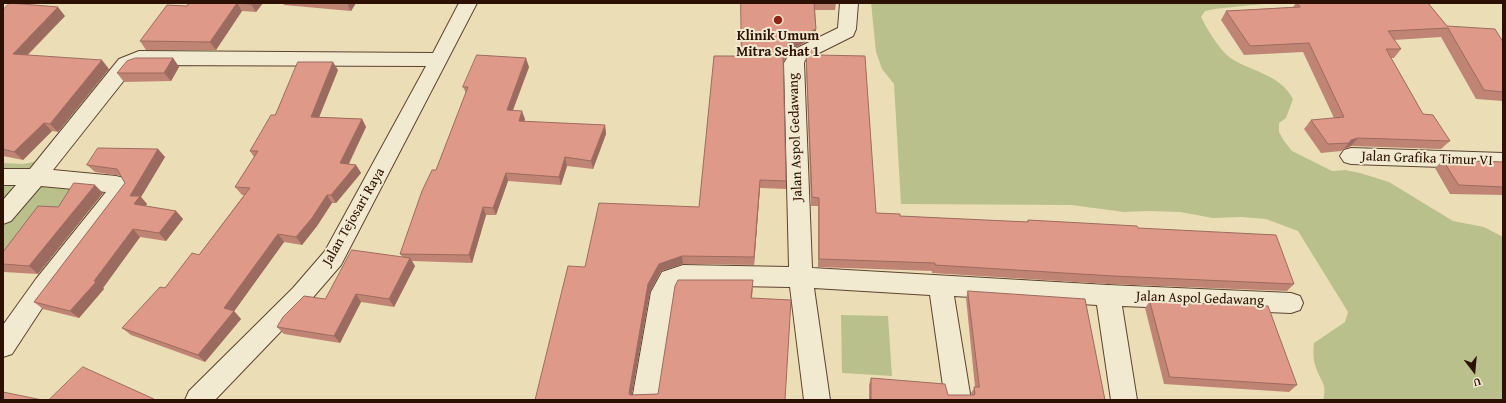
<!DOCTYPE html>
<style>
body{margin:0}
#map{position:relative;width:1506px;height:403px;overflow:hidden;background:#ebdeb7;font-family:"Gentium Book Plus",serif}
canvas{display:block}
.frame{position:absolute;inset:0;border:4px solid #2c1001;pointer-events:none}
.north{position:absolute;left:1454px;top:351px;width:40px;height:40px;-webkit-text-stroke:3px #f2ead0;paint-order:stroke;rotate:164deg;font-size:11px;font-weight:700;line-height:16px;text-align:center;color:#2c1001}
.north::after{content:'';display:block;margin:auto;width:14px;height:18px;background:#2c1001;clip-path:polygon(50% 0,100% 100%,50% 72%,0 100%)}
</style>
<div id="map">
<canvas width="1506" height="403"></canvas>
<div class="frame"></div>
<div class="north">U</div>
</div>
<script>
const ctx = document.querySelector('canvas').getContext('2d');
ctx.lineJoin = 'round';
function fill(path, color) {
  ctx.fillStyle = color;
  ctx.fill(path, 'evenodd');
}
function stroke(path, color, width, dash) {
  ctx.strokeStyle = color;
  ctx.lineWidth = width;
  ctx.lineCap = dash ? 'butt' : 'round';
  ctx.setLineDash(dash || []);
  ctx.stroke(path);
}
function write(font, color, halo, rows, align = 'center') {
  ctx.font = font + ' "Gentium Book Plus",serif';
  ctx.lineWidth = 4;
  ctx.setLineDash([]);
  ctx.textBaseline = 'middle';
  ctx.strokeStyle = halo;
  ctx.fillStyle = color;
  for (const [text, x, y, turn = 0] of rows) {
    ctx.save();
    ctx.translate(x, y);
    ctx.rotate((+turn || 0) * Math.PI / 180);
    ctx.textAlign = isNaN(turn) ? turn : align;
    if (halo) ctx.strokeText(text, 0, 0);
    ctx.fillText(text, 0, 0);
    ctx.restore();
  }
}
fill(new Path2D(`
 M871,3H1273L1214,9L1205,11L1201,17C1207,29 1220,51 1232,59C1253,72 1281,75 1293,99L1286,118L1279,123V132L1284,141L1292,151L1332,171L1345,170L1360,173L1389,182L1453,221L1484,227L1503,237V400H1323C1328,385 1320,380 1316,368C1313,359 1313,352 1314,343L1345,322L1348,312L1298,231L1266,219L1241,217L1213,218L1180,212L1149,211L1124,212L1071,205L901,204L894,84L882,69L876,52Z
 M39,161L13,185L10,191L13,194L46,182L88,188L3,258V163L23,164Z
 M841,315L888,316L892,376L842,373Z`), '#bac08c');
const minor = new Path2D(`
 M459,3H477L341,265L309,302L215,400H185L189,391L293,288L325,251L426,66L142,65L133,69L53,170L116,176L124,178L131,190L52,293L12,354L3,357V325L36,279L106,192L41,186L11,221L3,224V200L16,185H3V169H30L119,59L139,51L433,53Z
 M840,3H858L856,29L853,36L805,60L804,63L812,268L1108,285L1291,293L1300,296L1303,303L1300,310L1291,313L1122,306L1137,400H1111L1097,305L954,296L971,400H945L930,295L814,288L830,400H804L790,287L683,285L678,286L675,293L658,400H632L651,292L662,272L683,265L789,267L784,63L791,51L838,28Z
 M1351,148L1503,153V169L1351,164L1344,162L1340,156L1344,150Z`);
stroke(minor, '#5c442e', 2);
fill(minor, '#f2ead0');
fill(new Path2D(`
 M189,3H263L256,12L242,11L216,50H146L140,41L187,6Z
 M283,3H356L351,11L284,5Z
 M741,3H836L835,10H815L816,29V37L790,50L783,61L786,181V189L760,188L754,265L683,264L661,271L650,292L631,395L658,394L753,288L752,298L785,400H535L585,267L699,207L741,56Z
 M1296,3H1428L1447,26L1503,42V101L1476,99L1441,37L1394,40L1401,49L1394,58H1391L1423,114L1450,141L1441,149L1351,146L1344,149L1341,151L1321,153L1304,129L1311,120L1334,118L1303,52L1244,55L1221,20L1226,11L1293,7Z
 M3,10L65,16L28,55L109,69L58,132L52,131L23,160L3,156Z
 M806,54L818,55L876,213L900,216L1027,222L1028,220L1138,228L1294,284L1287,291L1108,284L932,273V271L818,267V206H811L806,63Z
 M173,58L179,67L171,81L124,82L117,73Z
 M529,67L513,110L525,119L524,122L605,125L606,134L593,169L567,166L561,185L508,181L496,215H486L472,263L412,261L415,266L394,307L361,302L340,343L284,334L277,327L325,299L403,257L400,254L436,170L466,93L463,87Z
 M338,70L319,117L362,119L366,127L349,164L356,165L361,173L336,203H332L317,226L302,245L284,242L234,311L241,319L205,362L131,335L122,328L199,255L244,195H242L235,187L254,157L250,151L275,115Z
 M158,149L165,157L141,197L147,204L145,206L176,211L183,219L166,241L140,237L103,288L104,289L79,318L43,309L34,302L125,183L121,176L95,172L87,165Z
 M1443,160L1503,162V195L1450,194L1435,168Z
 M103,193L38,274L4,272L3,271V252Z
 M968,291L1105,400H869V385L871,378L948,395H972L971,393L975,387L966,298Z
 M1150,301L1297,385L1289,392L1164,384L1145,308Z`), '#c08475');
fill(new Path2D(`
 M237,3L242,11L216,50L210,42Z
 M252,3H263L256,12L251,4Z
 M347,3H356L351,11Z
 M58,7L65,16L20,62L13,54Z
 M816,29V37L790,50L783,62V54L791,41Z
 M173,58L179,67L171,81L164,73Z
 M526,58L529,67L510,118L507,110Z
 M102,60L109,69L58,132L50,124Z
 M333,62L338,70L316,125L311,117Z
 M522,111L525,119L521,130L519,121Z
 M362,119L366,127L345,171L340,163Z
 M44,123L52,131L23,160L14,152Z
 M605,125L606,134L593,169L591,161Z
 M1358,138L1351,146L1344,149L1351,140Z
 M158,149L165,157L141,197L147,204L141,212L134,204L130,196Z
 M565,157L567,166L561,185L559,177Z
 M356,165L361,173L336,203L331,195Z
 M506,173L508,181L496,215L493,208Z
 M760,180V188L754,265V257Z
 M95,185L103,193L38,274L29,266Z
 M327,195L332,203L317,226L302,245L296,237Z
 M483,207L486,215L472,263L469,255Z
 M176,211L183,219L166,241L159,233Z
 M133,229L140,237L103,288L104,289L79,318L70,311L94,281Z
 M278,234L284,242L233,313L234,311L241,319L205,362L198,355L224,308Z
 M682,256L683,264L661,271L650,292L631,400L629,393L648,284L659,264Z
 M410,258L415,266L394,307L389,299Z
 M356,294L361,302L340,343L334,336Z`), '#9c6b5f');
const building = new Path2D(`
 M10,3L58,7L13,54L102,60L50,124L44,123L14,152L3,149V10Z
 M189,3H237L210,42L140,41L167,5L187,6Z
 M239,3H252L251,4Z
 M741,3H814L816,29L791,41L783,54L786,181L760,180L754,257L682,256L659,264L648,284L629,393L630,395L658,394L675,286L678,280H753L751,298L791,300L785,400H535L568,266L585,267L599,203L699,207L714,56H741Z
 M1297,3H1428L1447,26L1495,29L1503,42V92L1484,90L1448,28L1388,31L1401,49H1386L1423,114L1433,115L1450,141L1358,138L1351,140L1349,143L1328,144L1311,120L1344,117L1309,43L1250,46L1226,11L1300,7Z
 M818,47V55L865,56L876,213L900,214V216L1028,222V220L1137,226L1138,228L1276,235L1294,284L1113,276L935,265V263L819,259V198L812,197L806,54L807,52Z
 M477,55L526,58L507,110L522,111L519,121L605,125L591,161L565,157L559,177L506,173L493,208L483,207L469,255L400,254L422,191L432,170H436L468,87H463Z
 M136,58H173L164,73H117L127,61Z
 M298,62H333L311,117L362,119L340,163L356,165L331,195H327L312,218L296,237L278,234L224,308L234,311L198,355L122,328L160,287L165,288L192,253L199,255L250,188L235,187L258,151H250L271,115H275Z
 M98,148L158,149L130,196H140L134,204L176,211L159,233L133,229L94,281L96,282L70,311L34,302L125,183L117,169L87,165Z
 M1443,160L1503,162V187L1459,185Z
 M74,183L95,185L29,266L3,264V252L38,206L58,207Z
 M352,250L410,258L389,299L356,294L334,336L277,327L283,317L304,296L325,299Z
 M968,291L1085,299L1105,400H871V378L945,384L948,395H974L975,394L974,387H979Z
 M1150,301L1268,306L1297,385L1170,377Z
 M83,367L154,399V400H49Z
 M3,392L42,400H3Z`);
fill(building, '#df9988');
stroke(building, '#9c6b5f', 1);
for (const [x, y, r, color] of [
 [778,20,5,"#8f2418"]
]) {
  const dot = new Path2D();
  dot.arc(x, y, r, 0, 2 * Math.PI);
  ctx.fillStyle = color;
  ctx.fill(dot);
  stroke(dot, '#f2ead0', 1.5);
}
write('bold 14px', '#2c1001', '#f2ead0', [
 ["Klinik Umum",778,36],
 ["Mitra Sehat 1",778,52]
]);
write('14px', '#2c1001', '#f2ead0', [
 ["Jalan Aspol Gedawang",796,137,-92],
 ["Jalan Grafika Timur VI",1427,159,2],
 ["Jalan Tejosari Raya",354,217,-60],
 ["Jalan Aspol Gedawang",1200,299,2]
]);
</script>
